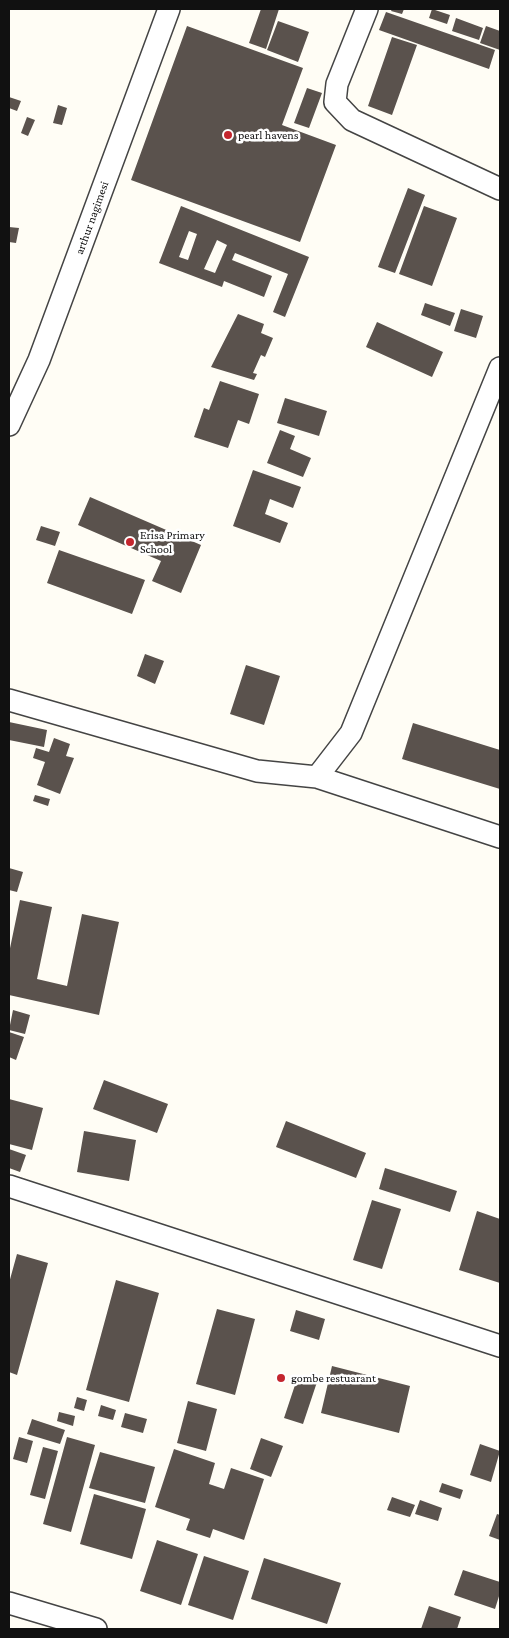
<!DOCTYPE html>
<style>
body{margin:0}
#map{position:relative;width:509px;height:1638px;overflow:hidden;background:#fffdf5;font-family:"Crimson Pro",serif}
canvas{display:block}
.frame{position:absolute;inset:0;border:10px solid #111;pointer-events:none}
</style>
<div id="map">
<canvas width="509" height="1638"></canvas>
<div class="frame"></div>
</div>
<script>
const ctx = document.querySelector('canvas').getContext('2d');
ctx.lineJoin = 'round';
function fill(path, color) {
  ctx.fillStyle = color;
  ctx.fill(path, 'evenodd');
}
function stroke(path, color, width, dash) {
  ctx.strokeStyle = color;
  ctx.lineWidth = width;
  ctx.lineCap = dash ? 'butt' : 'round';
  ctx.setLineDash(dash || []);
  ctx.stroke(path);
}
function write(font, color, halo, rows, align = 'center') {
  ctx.font = font + ' "Crimson Pro",serif';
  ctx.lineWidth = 5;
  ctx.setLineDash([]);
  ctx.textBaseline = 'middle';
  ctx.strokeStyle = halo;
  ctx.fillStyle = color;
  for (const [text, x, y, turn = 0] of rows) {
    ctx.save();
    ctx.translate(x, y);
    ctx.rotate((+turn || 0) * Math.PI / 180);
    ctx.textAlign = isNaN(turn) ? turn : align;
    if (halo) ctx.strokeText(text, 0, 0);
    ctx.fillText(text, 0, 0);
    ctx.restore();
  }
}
fill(new Path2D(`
 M261,9H279L266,49L249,43Z
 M392,9H404L402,14L391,11Z
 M432,9L450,15L447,24L429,18Z
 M386,12L495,50L489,69L379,30Z
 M456,18L483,28L479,40L452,31Z
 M278,21L309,32L298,62L267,50Z
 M187,26L303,68L282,125L336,145L300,242L131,180Z
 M486,26L500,31V50L480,43Z
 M392,37L417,45L392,115L368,106Z
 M307,88L322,93L309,128L294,123Z
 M9,97L21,101L17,111L9,108Z
 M58,105L67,108L62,125L53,123Z
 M27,117L35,120L28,136L21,133Z
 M408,188L425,195L395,273L378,267Z
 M181,206L309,257L285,317L273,312L288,274L235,253L232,260L272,276L264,297L224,281L222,287L159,263ZM189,231L197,234L188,260L179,257ZM217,240L227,245L215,273L204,269Z
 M424,206L457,218L432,286L399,274Z
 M9,227L19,228L16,243L9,242Z
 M425,303L455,313L450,326L421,315Z
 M461,309L483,316L476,338L454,331Z
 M238,314L264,324L261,333L273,338L265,357L261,355L253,373L257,374L254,380L211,367Z
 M377,322L443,352L432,377L366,347Z
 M220,381L259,394L249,424L238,420L228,448L194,437L204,408L209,410Z
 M285,398L327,411L319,436L277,423Z
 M280,430L295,436L290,449L311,458L303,477L267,463Z
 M253,470L301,487L293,508L270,499L265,514L288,523L280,543L233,526Z
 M90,497L201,545L181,593L152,581L161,561L78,525Z
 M41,526L60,532L55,546L36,540Z
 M59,550L145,580L132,614L47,583Z
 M145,654L164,661L155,684L137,676Z
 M246,665L280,676L264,725L230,714Z
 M9,722L47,730L44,747L9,740Z
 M413,723L500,750V789L402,759Z
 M54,738L70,744L66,756L74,758L60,794L37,785L45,762L33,758L36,748L49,752Z
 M35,795L50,799L48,806L33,801Z
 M9,868L23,872L17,892L9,890Z
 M20,900L52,907L37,979L67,986L82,914L119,922L99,1015L9,995V953Z
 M13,1010L30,1015L25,1034L9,1030Z
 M9,1032L24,1037L16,1060L9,1057Z
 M104,1080L168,1104L157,1133L93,1109Z
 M9,1099L43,1108L32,1150L9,1144Z
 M286,1121L366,1153L356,1178L276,1147Z
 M84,1131L136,1140L129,1181L77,1172Z
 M9,1149L26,1155L20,1172L9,1168Z
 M385,1168L457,1191L450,1212L379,1189Z
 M372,1200L401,1209L382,1269L353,1260Z
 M477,1211L500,1219V1283L459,1270Z
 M17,1254L48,1263L17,1375L9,1372V1283Z
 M116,1280L159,1293L129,1402L86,1390Z
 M217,1309L255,1319L235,1395L196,1384Z
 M296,1310L325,1319L319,1340L290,1331Z
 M332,1366L410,1386L399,1433L321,1413Z
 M298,1376L317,1382L303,1424L284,1418Z
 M77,1397L87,1400L84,1411L74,1408Z
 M188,1401L217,1409L206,1451L177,1443Z
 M101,1405L116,1410L113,1420L98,1416Z
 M59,1412L75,1416L73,1426L57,1421Z
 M125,1413L147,1419L143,1433L121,1427Z
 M32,1419L65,1430L60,1444L27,1434Z
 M19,1437L33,1441L27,1463L13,1459Z
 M67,1437L95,1445L71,1532L43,1524Z
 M261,1438L283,1446L271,1477L250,1469Z
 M480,1444L500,1451L491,1482L470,1475Z
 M43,1447L58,1451L45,1499L30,1495Z
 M174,1449L215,1463L209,1484L224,1489L231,1468L264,1479L244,1540L213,1529L210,1538L186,1530L190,1519L155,1507Z
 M100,1452L155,1467L145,1503L89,1488Z
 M442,1483L463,1490L460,1499L439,1492Z
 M94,1494L146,1509L132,1559L80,1544Z
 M392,1497L415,1505L410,1517L387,1510Z
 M420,1500L442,1508L438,1521L415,1514Z
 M497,1514L500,1515V1540L489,1536Z
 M157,1540L198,1554L181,1605L140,1591Z
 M204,1556L249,1571L233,1620L188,1605Z
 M264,1558L341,1583L327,1624L251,1599Z
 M463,1570L500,1582V1593L495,1609L454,1595Z
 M429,1606L461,1617L457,1629H421Z`), '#5a524d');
const street = new Path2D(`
 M367,9L337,84L335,102L352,120L500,189
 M9,425L39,360L169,9
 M9,700L257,771L317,777L351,733L500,368
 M317,777L500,837
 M9,1186L500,1346
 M9,1603L96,1629`);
stroke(street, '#444', 24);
stroke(street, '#fff', 21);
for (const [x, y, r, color] of [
 [228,135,5,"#c4262e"],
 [130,542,5,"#c4262e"],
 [281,1378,5,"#c4262e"]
]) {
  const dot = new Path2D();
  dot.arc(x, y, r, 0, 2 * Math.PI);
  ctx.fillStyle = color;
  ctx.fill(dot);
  stroke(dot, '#fff', 2);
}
write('12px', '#111', '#fff', [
 ["pearl havens",238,135],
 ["Erisa Primary",140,535],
 ["School",140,549],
 ["gombe restuarant",291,1378]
], 'left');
write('12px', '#111', '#fff', [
 ["arthur nagimesi",92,218,-70]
]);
</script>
